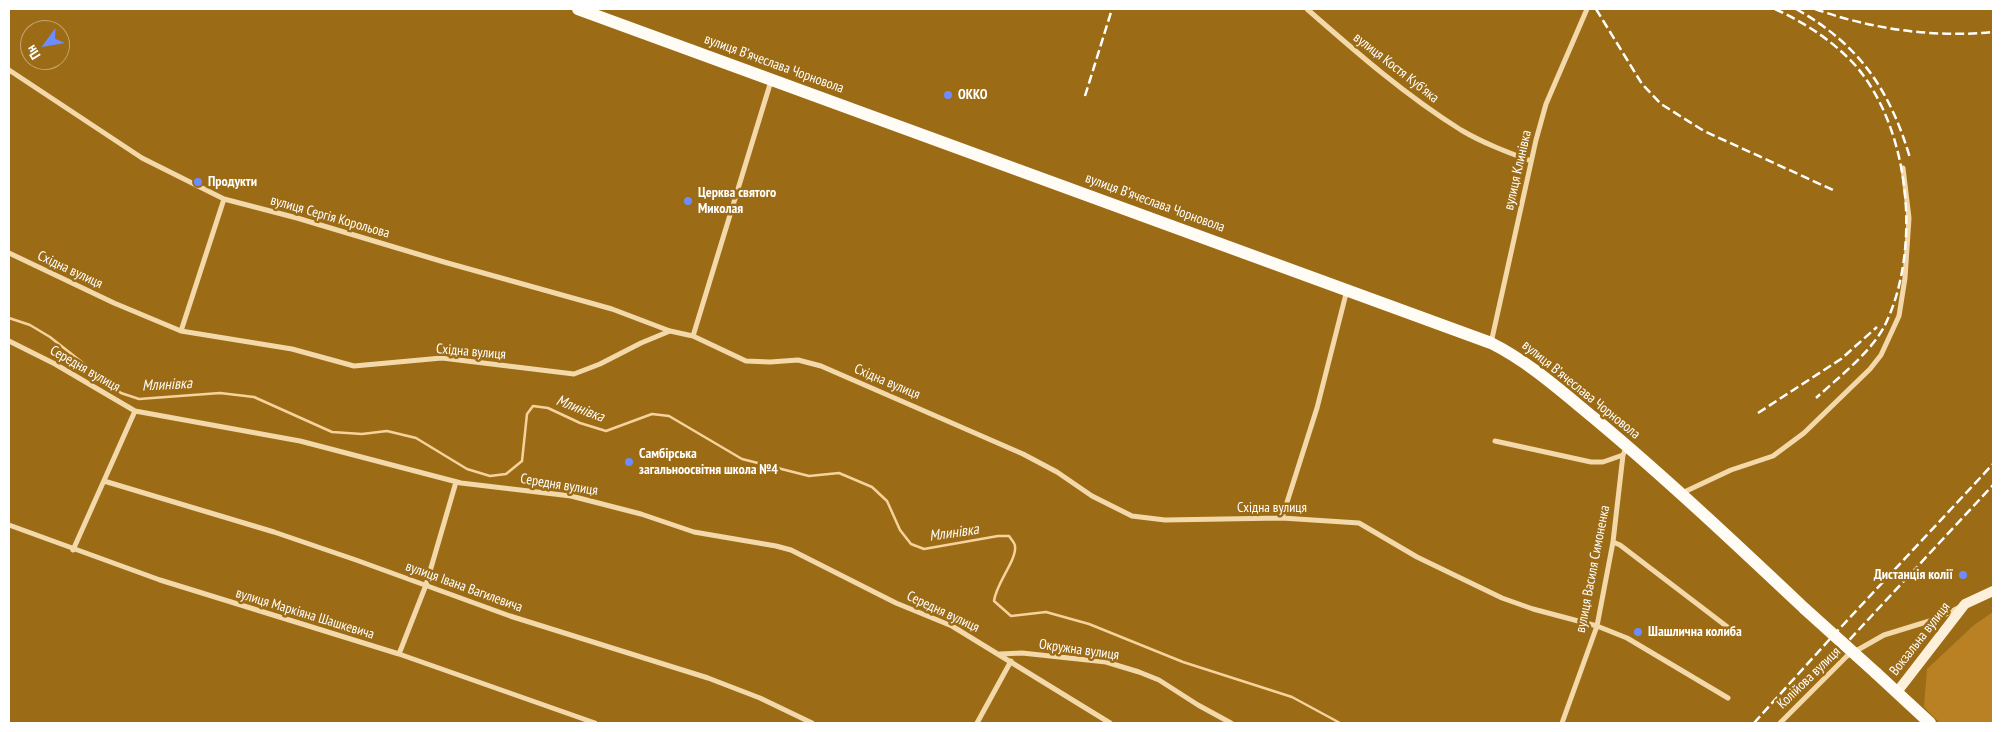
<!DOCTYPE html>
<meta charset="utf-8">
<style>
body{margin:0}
#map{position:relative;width:2002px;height:732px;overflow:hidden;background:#9c6b15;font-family:"PT Sans Narrow",sans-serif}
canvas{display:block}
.frame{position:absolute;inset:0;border:10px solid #fff;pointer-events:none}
.north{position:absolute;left:20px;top:20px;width:50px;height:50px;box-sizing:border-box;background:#9c6b15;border:1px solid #c4a673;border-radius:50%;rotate:238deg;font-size:14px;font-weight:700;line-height:20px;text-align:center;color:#fff}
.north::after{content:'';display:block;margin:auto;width:18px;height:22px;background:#6c8cff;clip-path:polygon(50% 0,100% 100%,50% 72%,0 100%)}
</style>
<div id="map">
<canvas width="2002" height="732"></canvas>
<div class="frame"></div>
<div class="north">Пн</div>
</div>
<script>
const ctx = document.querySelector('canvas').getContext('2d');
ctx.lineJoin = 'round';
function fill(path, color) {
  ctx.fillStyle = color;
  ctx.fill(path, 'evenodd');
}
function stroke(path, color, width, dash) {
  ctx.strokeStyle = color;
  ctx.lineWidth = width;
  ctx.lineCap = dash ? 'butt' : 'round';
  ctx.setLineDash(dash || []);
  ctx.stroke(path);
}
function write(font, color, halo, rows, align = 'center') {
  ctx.font = font + ' "PT Sans Narrow",sans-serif';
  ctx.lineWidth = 5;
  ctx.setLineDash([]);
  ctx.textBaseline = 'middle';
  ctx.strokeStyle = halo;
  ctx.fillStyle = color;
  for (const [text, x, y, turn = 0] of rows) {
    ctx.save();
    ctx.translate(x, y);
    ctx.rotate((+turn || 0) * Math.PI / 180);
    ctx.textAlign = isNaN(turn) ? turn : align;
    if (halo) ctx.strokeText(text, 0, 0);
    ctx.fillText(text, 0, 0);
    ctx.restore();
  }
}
fill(new Path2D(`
 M1993,612V723H1940L1924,707L1927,669L1974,625Z`), '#b98124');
stroke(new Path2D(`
 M9,318L30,325L50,337L121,393L139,399L220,393L254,397L332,432L362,434L387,431L416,438L467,469L490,476L506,474L522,461L527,414L533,406L548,408L580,423L606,431L652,414L669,416L742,459L809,476L839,473L872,487L887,501L900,530L911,544L924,549L998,536H1009C1011,539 1015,543 1015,546C1017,560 996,583 994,601L1011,616L1046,612L1089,624L1183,662L1292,697L1340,723`), '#f6d39d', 2.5);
stroke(new Path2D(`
 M1307,9C1356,52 1405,95 1461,130C1483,143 1507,152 1531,161
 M9,70L142,158L224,199L297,218L444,262L612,309L670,331L693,336L746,361L770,362L798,360L821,366L1023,454L1057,472L1092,496L1132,516L1165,520L1282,518L1359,523L1417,557L1502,598L1533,609L1597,626L1627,638L1728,698
 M9,253L114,303L181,331L292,349L354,366L442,358L574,374L600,364L641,343L670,331
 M181,331L224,199
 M693,336L771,81
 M9,341L55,364L135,411L300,441L461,483L571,496L641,514L694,532L776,546L791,550L896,603L952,626L1110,723
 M1491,343L1536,140L1546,104L1587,9
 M1495,441L1591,462H1603L1623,455
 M104,481L274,532L356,560L510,616L708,678L760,698L812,723
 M1682,493L1731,470L1773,456L1804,433L1870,369L1881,355L1899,316L1905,278L1909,218L1903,168
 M1282,518L1317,408L1347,290
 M9,525L160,580L399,654L595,723
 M1613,542L1620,545L1734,632
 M73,550L135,411
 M399,654L426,585L456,482
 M1000,654L1022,653L1106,662L1139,672L1159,680L1198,705L1231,723
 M977,723L1011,661
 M1562,723L1597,626L1613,542L1623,455L1627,446
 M1780,723L1847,656L1884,635L1936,619L1960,607`), '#f3d8aa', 5);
stroke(new Path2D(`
 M1897,692L1965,604L1993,591`), '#fdf0da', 10);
stroke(new Path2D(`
 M578,9L1491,343C1529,362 1561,391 1594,418C1667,479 1736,544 1805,609
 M1876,673L1930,723`), '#fffcf6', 12);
stroke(new Path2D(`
 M1596,9L1642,84L1661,104L1704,131L1833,190
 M1775,9C1805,23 1832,40 1855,65C1911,129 1922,252 1884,327C1870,353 1838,378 1816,398
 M1796,9C1859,44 1890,90 1910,158
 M1815,9C1871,29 1934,38 1993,32
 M1085,96L1112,9
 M1758,413L1841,359L1877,327
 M1792,692L1839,651L1993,485
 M1754,723L1829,640L1993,464`), '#fff', 2.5, [9, 4]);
stroke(new Path2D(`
 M1805,609L1876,673`), '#fffcf6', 12);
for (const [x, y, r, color] of [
 [948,95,5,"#6c8cff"],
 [198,182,5,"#6c8cff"],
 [688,201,5,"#6c8cff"],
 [629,462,5,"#6c8cff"],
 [1963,575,5,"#6c8cff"],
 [1638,632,5,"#6c8cff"]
]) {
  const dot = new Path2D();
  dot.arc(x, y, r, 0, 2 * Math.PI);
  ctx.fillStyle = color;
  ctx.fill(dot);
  stroke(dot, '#9c6b15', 2);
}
write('14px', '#fff', '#9c6b15', [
 ["вулиця Вʼячеслава Чорновола",774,64,20],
 ["вулиця Костя Кубʼяка",1396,68,38],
 ["вулиця Клинівка",1518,170,-77],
 ["вулиця Вʼячеслава Чорновола",1155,203,20],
 ["вулиця Сергія Корольова",330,217,16],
 ["Східна вулиця",70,270,25],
 ["Східна вулиця",471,352,5],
 ["Середня вулиця",85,369,30],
 ["Східна вулиця",887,382,23],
 ["вулиця Вʼячеслава Чорновола",1581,390,39],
 ["Середня вулиця",559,485,9],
 ["Східна вулиця",1272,508],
 ["вулиця Василя Симоненка",1593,569,-79],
 ["вулиця Івана Вагилевича",464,587,20],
 ["Середня вулиця",943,612,25],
 ["вулиця Маркіяна Шашкевича",305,614,17],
 ["Вокзальна вулиця",1920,639,-52],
 ["Окружна вулиця",1079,650,8],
 ["Колійова вулиця",1809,678,-44]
]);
write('bold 14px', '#fff', '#9c6b15', [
 ["OKKO",958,95],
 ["Продукти",208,182],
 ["Церква святого",698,193],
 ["Миколая",698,209],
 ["Самбірська",639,454],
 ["загальноосвітня школа №4",639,470],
 ["Дистанція колії",1953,575,"right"],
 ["Шашлична колиба",1648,632]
], 'left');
write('italic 15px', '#fefcf8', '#9c6b15', [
 ["Млинівка",167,385,-3],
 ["Млинівка",580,409,21],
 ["Млинівка",954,533,-8]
]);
</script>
